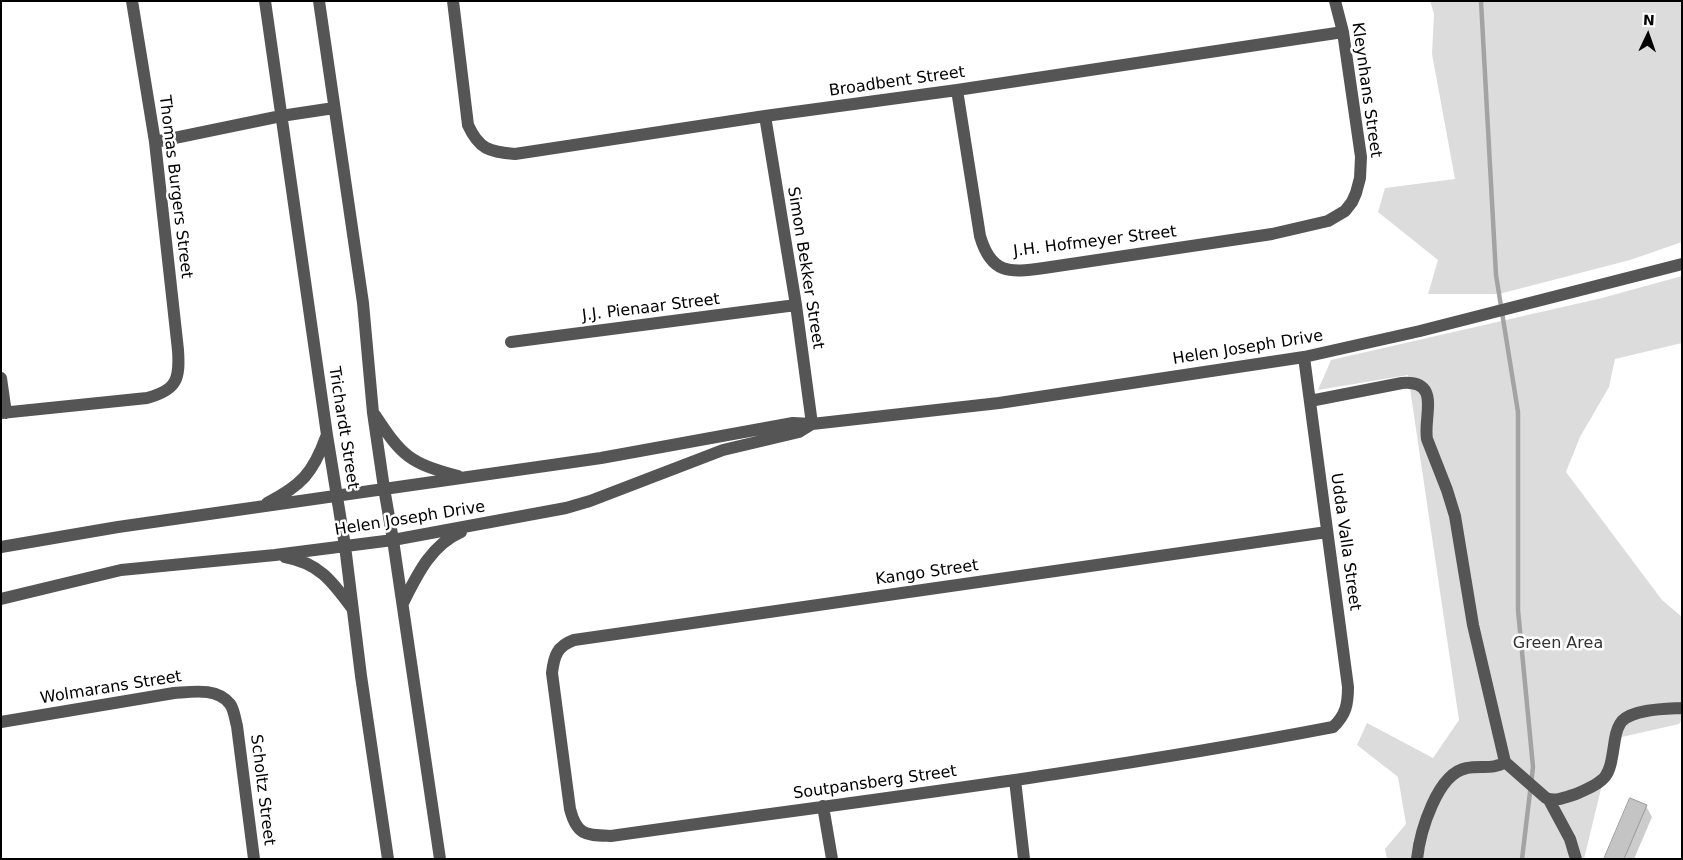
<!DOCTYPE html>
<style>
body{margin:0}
#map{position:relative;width:1683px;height:860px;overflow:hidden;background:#fff;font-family:"DejaVu Sans",sans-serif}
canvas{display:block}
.frame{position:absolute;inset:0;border:2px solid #000;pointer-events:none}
.north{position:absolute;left:1623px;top:10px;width:50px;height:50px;-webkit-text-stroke:4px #fff;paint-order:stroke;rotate:3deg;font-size:14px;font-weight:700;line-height:20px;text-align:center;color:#000}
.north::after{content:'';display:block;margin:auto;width:18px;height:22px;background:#000;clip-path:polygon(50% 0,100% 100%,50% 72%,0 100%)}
</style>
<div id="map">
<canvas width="1683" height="860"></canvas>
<div class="frame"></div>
<div class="north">N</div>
</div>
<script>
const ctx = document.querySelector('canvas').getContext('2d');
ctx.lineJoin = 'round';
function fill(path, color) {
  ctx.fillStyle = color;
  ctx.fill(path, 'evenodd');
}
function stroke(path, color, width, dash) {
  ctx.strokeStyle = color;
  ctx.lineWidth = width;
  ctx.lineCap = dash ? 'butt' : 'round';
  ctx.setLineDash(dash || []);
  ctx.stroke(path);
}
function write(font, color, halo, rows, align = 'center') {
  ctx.font = font + ' "DejaVu Sans",sans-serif';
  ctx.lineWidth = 5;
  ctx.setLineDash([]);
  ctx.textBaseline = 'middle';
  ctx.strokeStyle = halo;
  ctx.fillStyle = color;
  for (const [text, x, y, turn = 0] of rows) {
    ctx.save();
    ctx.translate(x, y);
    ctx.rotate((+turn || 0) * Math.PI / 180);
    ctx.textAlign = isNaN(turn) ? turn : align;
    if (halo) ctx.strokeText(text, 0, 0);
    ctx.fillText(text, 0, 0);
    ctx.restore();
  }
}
fill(new Path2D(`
 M1430,1H1682V242L1630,260L1499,294H1428L1438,260L1378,212L1385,188L1455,179L1432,54L1434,14Z
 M1682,276V343L1615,359L1609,387L1580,437L1566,472L1662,600L1682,617V719L1679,724L1613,739L1584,859H1387L1385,849L1406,824L1398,777L1357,745L1367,723L1433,758L1459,720L1408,375L1318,390L1331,360L1602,298Z`), '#dcdcdc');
fill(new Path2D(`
 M1646,806L1652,817L1634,859H1605Z`), '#0003');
stroke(new Path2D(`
 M1481,1L1496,275L1518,412V610L1533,767L1522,859`), '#a3a3a3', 4.5);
const building = new Path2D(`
 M1630,798L1647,805L1624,859H1604Z`);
fill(building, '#c4c4c4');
stroke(building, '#999', 1);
stroke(new Path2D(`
 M265,1L327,435L345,546L361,676L388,859
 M319,1L363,303L373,413L384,488L393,540L440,859
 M453,1L468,125C479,149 489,152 515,154L765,116L957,90L1343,32
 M957,90L980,236C991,274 1009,273 1044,268L1272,234L1328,221L1345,211L1352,202L1356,193L1360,178L1361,157L1343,32L1335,1
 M765,116L796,305L812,424
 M155,142L281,116L334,108
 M511,342L796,305
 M1304,357L1348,687C1348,704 1346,715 1333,727C1094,773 852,802 611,836C586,835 577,836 570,809L552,673C554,656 557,646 574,640L1327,532
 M1,378L6,413
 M1310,401L1402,383C1442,380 1423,416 1427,439L1447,490L1455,516L1473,625L1505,762C1494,770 1480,765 1467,768C1437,773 1420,832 1417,859
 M1,413L147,398C177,390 180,379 178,350L155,142L132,1
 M375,415C402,456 409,463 458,476
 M267,503C301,486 313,473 326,437
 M1,547L118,527L601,458L793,423L812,424L999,403L1304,357L1420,331L1682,264
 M285,557C319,563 332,581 352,608
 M1,599L121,570L275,555L393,540L566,508L590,501L723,450L799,432L812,424
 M403,603C417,575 431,545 461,532
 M1,722L174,693C191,692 217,687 230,704C234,709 235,719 237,726L254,859
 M1505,762L1546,798C1556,802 1566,797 1576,794C1611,779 1609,776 1615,739C1616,733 1617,727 1622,721C1634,709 1665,709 1682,708
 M1015,780L1024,859
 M1549,800L1570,839L1576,859
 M823,806L832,859`), '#555', 12);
write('16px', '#000', '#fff', [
 ["Broadbent Street",897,82,-8],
 ["Kleynhans Street",1366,90,82],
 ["Thomas Burgers Street",175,187,83],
 ["J.H. Hofmeyer Street",1095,242,-7],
 ["Simon Bekker Street",805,268,81],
 ["J.J. Pienaar Street",651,308,-7],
 ["Helen Joseph Drive",1248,348,-9],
 ["Trichardt Street",343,428,81],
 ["Helen Joseph Drive",410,519,-9],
 ["Udda Valla Street",1345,542,82],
 ["Kango Street",927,573,-8],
 ["Wolmarans Street",111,688,-9],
 ["Soutpansberg Street",875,783,-8],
 ["Scholtz Street",262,790,83]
]);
write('16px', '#333', '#fff', [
 ["Green Area",1558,644]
]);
</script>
